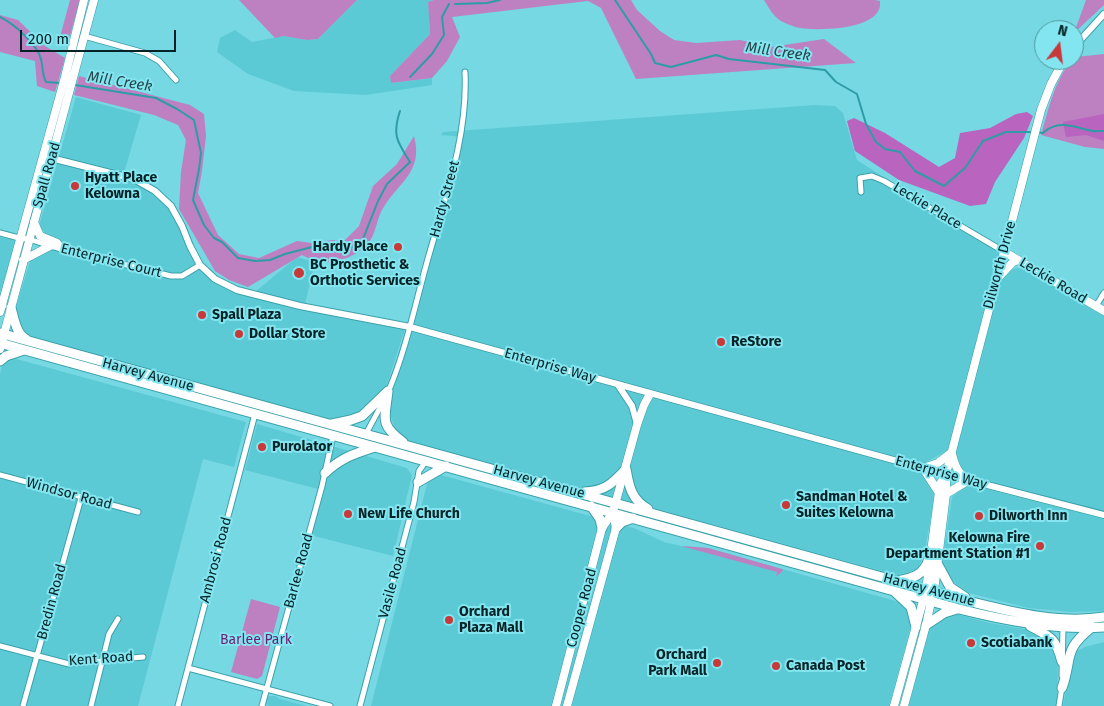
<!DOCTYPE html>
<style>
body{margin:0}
#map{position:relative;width:1104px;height:706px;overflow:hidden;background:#76d8e2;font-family:"Fira Sans",sans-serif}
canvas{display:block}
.north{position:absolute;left:1034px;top:20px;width:50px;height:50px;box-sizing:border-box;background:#83e5ef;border:1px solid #50979f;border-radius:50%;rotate:15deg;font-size:14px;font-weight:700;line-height:20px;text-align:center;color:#032326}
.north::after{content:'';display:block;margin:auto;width:18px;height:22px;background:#c8393a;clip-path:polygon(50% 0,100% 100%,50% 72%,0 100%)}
.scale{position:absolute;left:20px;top:30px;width:156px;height:22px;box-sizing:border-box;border:2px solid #032326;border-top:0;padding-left:6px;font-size:15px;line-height:18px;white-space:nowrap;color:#032326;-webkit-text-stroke:4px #83e5ef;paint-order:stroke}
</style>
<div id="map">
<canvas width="1104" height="706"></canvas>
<div class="north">N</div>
<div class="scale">200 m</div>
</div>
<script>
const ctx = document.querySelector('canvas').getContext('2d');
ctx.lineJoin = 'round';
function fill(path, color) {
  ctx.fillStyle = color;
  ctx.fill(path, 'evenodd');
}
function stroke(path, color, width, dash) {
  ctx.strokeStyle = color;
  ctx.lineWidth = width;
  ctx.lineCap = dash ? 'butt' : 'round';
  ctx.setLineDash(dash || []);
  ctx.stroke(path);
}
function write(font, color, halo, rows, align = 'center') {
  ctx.font = font + ' "Fira Sans",sans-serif';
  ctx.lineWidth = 4;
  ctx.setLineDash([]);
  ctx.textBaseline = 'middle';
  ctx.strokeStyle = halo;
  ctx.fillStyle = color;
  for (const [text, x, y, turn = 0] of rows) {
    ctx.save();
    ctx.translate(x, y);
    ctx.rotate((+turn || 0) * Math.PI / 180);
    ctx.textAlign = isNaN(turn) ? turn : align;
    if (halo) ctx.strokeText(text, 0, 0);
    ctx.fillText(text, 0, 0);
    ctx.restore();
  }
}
fill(new Path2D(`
 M357,0H434L428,2L430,34L390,76L392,83L432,78V85L366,95L294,91L248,74L217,52L220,38L235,30L252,42L283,36L307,40L318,39Z
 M76,97L141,115L124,173L134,176L173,205L186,226L193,246L202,262L216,277L240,288L255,292L297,257L315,262L305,304L405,329L385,391L361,414L330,420L33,341L25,334L15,310L31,258L56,246L39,226Z
 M815,105L835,106L843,113L857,160L1000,253L949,450L922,464L414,325L463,137L441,135L443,132Z
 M0,237L17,241L0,295Z
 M1016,268L1029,270L1104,314V513L968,477L957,463L956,452L998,280L1006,273Z
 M411,330L922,471L935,495L924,555L917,570L897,575L409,441L396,430L391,418L390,392Z
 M13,358L246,422L234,467L203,459L138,706H0V374L2,365L8,360Z
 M257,424L407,468L412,475L393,556L306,534L318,489L245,470Z
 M441,475L634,528L664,542L681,546L708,548L899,602L907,609L910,616L911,626L889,706H371L427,484L432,477Z
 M968,484L1104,519V611L1071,612L1028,608L969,593L955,583L948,575L942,563L952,497Z
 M944,614H956L990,623L1030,630L1048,641L1055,649L1058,657L1057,706H907L929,624Z
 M1104,642V706H1063L1073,653L1085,647Z
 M270,696H275L280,699L307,706H268L265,701L267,697Z`), '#5ccad5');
fill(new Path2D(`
 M70,0H80L69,39L60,37Z
 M239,0H357L318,39L307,40L283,36L275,38Z
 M434,0H631L637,10L660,31L674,40L696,43L740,40L771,47L824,39L856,63L636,79L601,8L588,1L452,17L460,37L447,61L432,78L391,83L390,76L430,34L428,2Z
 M764,0H875L880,1C884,30 819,31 800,28C794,27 787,24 781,21C773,16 769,8 764,0Z
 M1086,0H1104V5L1074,33Z
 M0,15L18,20L45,46L65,58L55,92L37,86L35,61L0,52Z
 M1104,54V149L1085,147L1041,135C1048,111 1053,86 1068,65C1070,61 1073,60 1075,57Z
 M79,76L190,105L204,114L206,136L202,171L198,193L218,235L239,254L259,258L297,241L311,243L333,240L343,242L359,226L373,186L397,164L414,136C424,173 397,183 382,210C377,219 376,231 371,239C361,255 338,264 320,262C314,261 308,258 302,255L248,287L229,280L215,271L179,209L181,172L186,140L178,125L154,115L74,95Z
 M681,546L708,548L782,569L783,571L776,576L777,572Z
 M251,599L280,607L262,676L257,679L231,672Z`), '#bd81c1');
fill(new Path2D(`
 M1027,112L1033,116L1024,138L995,182L986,204L970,206L899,180L855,151L847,121L854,118L885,133L939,167L955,158L960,133L990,128L1016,114Z
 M1104,114V141L1086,135L1066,137L1063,122Z`), '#b964bf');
stroke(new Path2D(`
 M615,0L651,54L655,63L671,67L716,55L729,59L825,70L836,82L857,94L866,124L876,142L885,149L900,152L915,171L944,186L965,168L983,141L1006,132H1033
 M455,4L487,3L500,0
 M0,17C14,24 37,44 41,59C43,67 42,74 46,82L60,83
 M410,77L432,54L444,35L442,17L449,4
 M75,85L156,98L177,109L194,120L201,153L199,169L193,200L204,225L214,238L222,242L238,258L255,261L270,260L285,254L312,247L332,251L353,247L363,239L378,201L387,184L410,162C397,142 392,135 400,111
 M1037,132L1043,133C1057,120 1072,126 1088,130C1093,132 1099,131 1104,131`), '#2e9ca6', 2);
const minor = new Path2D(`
 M84,36L145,53L159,61L176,80
 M861,192L860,178L872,176L884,181L1003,251
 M0,233L19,238L29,239L50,246L171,276H182L200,265
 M1096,306L1104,293
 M366,434C373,420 382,405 389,390C407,347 416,300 429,255C446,195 468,135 465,72
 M0,475L138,512
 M0,646L69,664L143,657
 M188,668L330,706
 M1062,676L1063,627
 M23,706L81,498
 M91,706L109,634L118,619
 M178,706L255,414
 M262,706L322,486L333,436
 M360,706L414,502L419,471L426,461
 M1059,706L1062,687`);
const tertiary = new Path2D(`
 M1074,47L1104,14
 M47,157L134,179L155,191L171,206L182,226L190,246L200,265L215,279L237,290L300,306L410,327L937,472L1104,515
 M618,385L632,406L637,424`);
const secondary = new Path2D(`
 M34,222L40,236L57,243L62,249
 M1003,251L1104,311
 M23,260L50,246
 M996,280L1013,262L1018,260
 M0,312L65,77L84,0
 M0,349L94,0
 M952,454C955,466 958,474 969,480
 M939,493L923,468L938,463L951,453
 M946,494L969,480
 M556,706L602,528L613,512L637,425L644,405L650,394
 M567,706L616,528L613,512
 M894,706L926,590L940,484L946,474L1041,110L1051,84L1064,60
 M904,706L926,625L935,583L946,494V474`);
const trunk = new Path2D(`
 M0,307L2,305
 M11,308C14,318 16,334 26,339
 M0,333L976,603C1017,613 1062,624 1104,617
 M0,343L959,609C1007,621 1054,630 1104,627
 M0,361L6,356L24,350
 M388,391C385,419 379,424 403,442
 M332,424L351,420L362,416L388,391
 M626,469C629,487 632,500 648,509
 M325,473C341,458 353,454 375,447
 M418,482L446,466
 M584,492C605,491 612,484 626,469
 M591,506L600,519L602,528
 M616,528L622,522L633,518
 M938,565L950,587L965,597
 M897,581C913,578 923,576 929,559
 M896,593L911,607L916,627
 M926,625L944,613L957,609
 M1030,626C1051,637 1056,638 1062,662
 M1062,688C1073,657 1062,651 1092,627`);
stroke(minor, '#3ba1ab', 7);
stroke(tertiary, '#3ba1ab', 8);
stroke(secondary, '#3ba1ab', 9);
stroke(trunk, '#3ba1ab', 11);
stroke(minor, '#fff', 5);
stroke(tertiary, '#fff', 6);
stroke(secondary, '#fff', 8);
stroke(trunk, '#fff', 9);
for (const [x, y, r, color] of [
 [75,186,5,"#c8393a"],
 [398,247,5,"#c8393a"],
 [299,273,6,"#c8393a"],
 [202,315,5,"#c8393a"],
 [239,334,5,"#c8393a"],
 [721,342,5,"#c8393a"],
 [262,447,5,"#c8393a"],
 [786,505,5,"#c8393a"],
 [348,514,5,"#c8393a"],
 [979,516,5,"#c8393a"],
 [1040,546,5,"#c8393a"],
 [449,620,5,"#c8393a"],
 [971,643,5,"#c8393a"],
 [717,663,5,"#c8393a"],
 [776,666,5,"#c8393a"]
]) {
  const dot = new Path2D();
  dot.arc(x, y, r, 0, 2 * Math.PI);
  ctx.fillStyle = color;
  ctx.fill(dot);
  stroke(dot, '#83e5ef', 2);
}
write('14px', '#032326', '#83e5ef', [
 ["Spall Road",47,175,-74],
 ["Hardy Street",445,199,-75],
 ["Leckie Place",927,206,31],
 ["Enterprise Court",111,261,14],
 ["Dilworth Drive",1000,265,-75],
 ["Leckie Road",1053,281,31],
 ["Enterprise Way",550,366,16],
 ["Harvey Avenue",148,375,15],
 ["Enterprise Way",941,473,15],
 ["Harvey Avenue",539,482,15],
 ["Windsor Road",69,494,15],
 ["Ambrosi Road",216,560,-75],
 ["Barlee Road",299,571,-75],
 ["Vasile Road",393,583,-75],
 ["Harvey Avenue",929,590,15],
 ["Bredin Road",52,602,-75],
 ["Cooper Road",582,608,-75],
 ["Kent Road",101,659,-4]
]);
write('bold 14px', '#032326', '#83e5ef', [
 ["Hyatt Place",85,178],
 ["Kelowna",85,194],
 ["Hardy Place",388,247,"right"],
 ["BC Prosthetic &",310,265],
 ["Orthotic Services",310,281],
 ["Spall Plaza",212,315],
 ["Dollar Store",249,334],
 ["ReStore",731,342],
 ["Purolator",272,447],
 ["Sandman Hotel &",796,497],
 ["Suites Kelowna",796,513],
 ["New Life Church",358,514],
 ["Dilworth Inn",989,516],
 ["Kelowna Fire",1030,538,"right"],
 ["Department Station #1",1030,554,"right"],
 ["Orchard",459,612],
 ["Plaza Mall",459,628],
 ["Scotiabank",981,643],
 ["Orchard",707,655,"right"],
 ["Park Mall",707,671,"right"],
 ["Canada Post",786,666]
], 'left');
write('14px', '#6c1d72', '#83e5ef', [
 ["Barlee Park",256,640]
]);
write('italic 15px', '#26464a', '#83e5ef', [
 ["Mill Creek",778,52,8],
 ["Mill Creek",120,82,9]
]);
</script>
